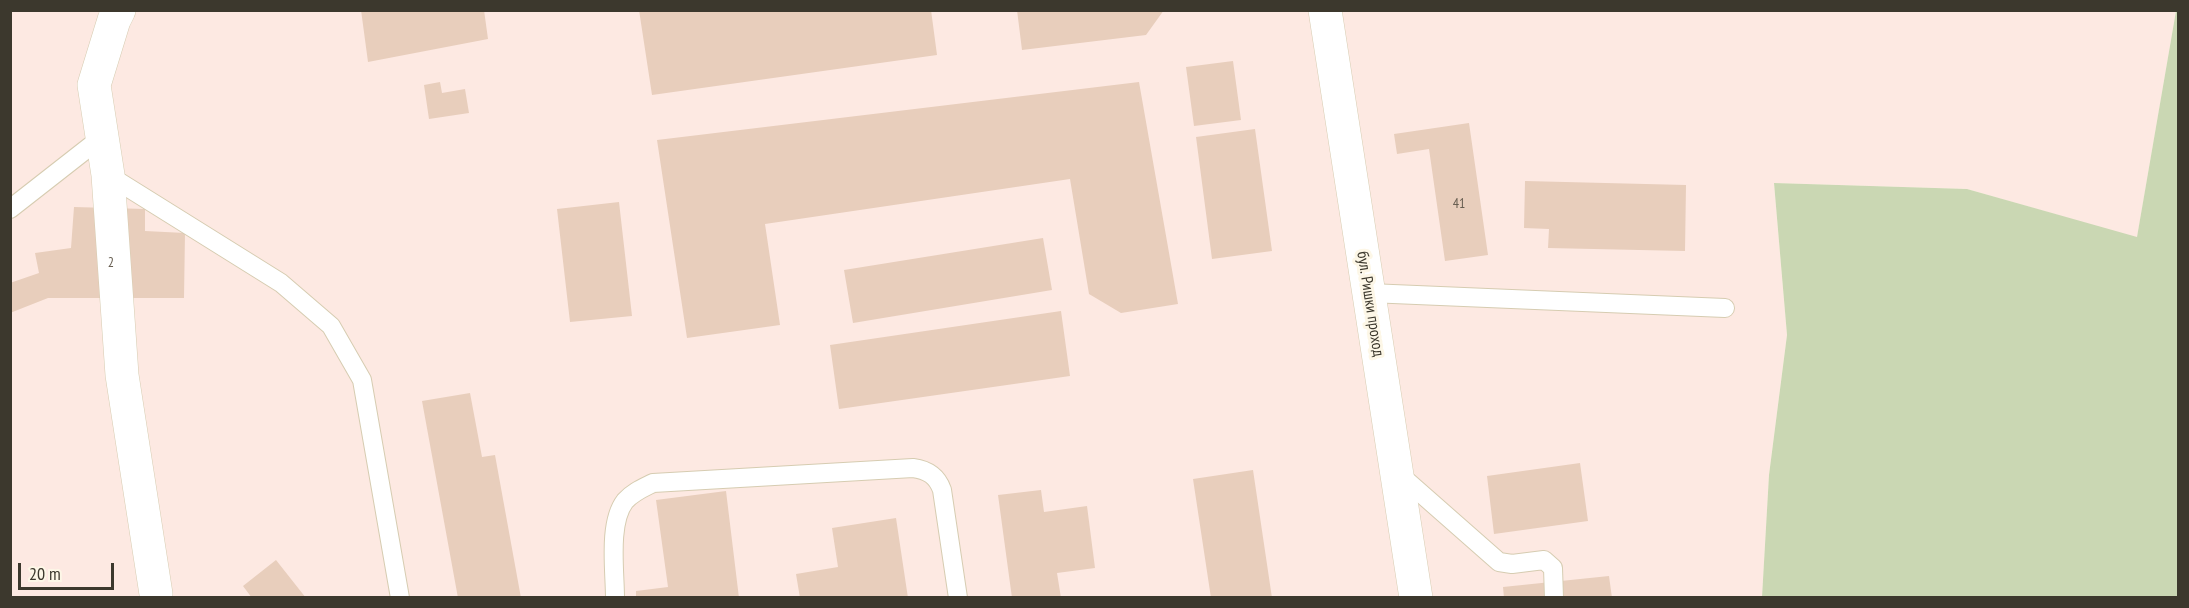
<!DOCTYPE html>
<meta charset="utf-8">
<style>
body{margin:0}
#map{position:relative;width:2189px;height:608px;overflow:hidden;background:#fdf7e7;font-family:"PT Sans Narrow",sans-serif}
canvas{display:block}
.frame{position:absolute;inset:0;border:12px solid #3c382d;pointer-events:none}
.scale{position:absolute;left:18px;top:563px;width:96px;height:27px;box-sizing:border-box;border:3px solid #3c382d;border-top:0;padding-left:8px;font-size:18px;line-height:21px;white-space:nowrap;color:#3c382d;-webkit-text-stroke:4px #fdf7e7;paint-order:stroke}
</style>
<div id="map">
<canvas width="2189" height="608"></canvas>
<div class="frame"></div>
<div class="scale">20 m</div>
</div>
<script>
const ctx = document.querySelector('canvas').getContext('2d');
ctx.lineJoin = 'round';
function fill(path, color) {
  ctx.fillStyle = color;
  ctx.fill(path, 'evenodd');
}
function stroke(path, color, width, dash) {
  ctx.strokeStyle = color;
  ctx.lineWidth = width;
  ctx.lineCap = dash ? 'butt' : 'round';
  ctx.setLineDash(dash || []);
  ctx.stroke(path);
}
function write(font, color, halo, rows, align = 'center') {
  ctx.font = font + ' "PT Sans Narrow",sans-serif';
  ctx.lineWidth = 6;
  ctx.setLineDash([]);
  ctx.textBaseline = 'middle';
  ctx.strokeStyle = halo;
  ctx.fillStyle = color;
  for (const [text, x, y, turn = 0] of rows) {
    ctx.save();
    ctx.translate(x, y);
    ctx.rotate((+turn || 0) * Math.PI / 180);
    ctx.textAlign = isNaN(turn) ? turn : align;
    if (halo) ctx.strokeText(text, 0, 0);
    ctx.fillText(text, 0, 0);
    ctx.restore();
  }
}
fill(new Path2D(`
 M10,11H2176L2137,238L1967,189L1774,183L1787,335L1769,475L1762,598L11,597Z`), '#fde9e2');
fill(new Path2D(`
 M2176,11H2178V597H1762L1769,475L1787,335L1774,183L1967,189L2137,237Z`), '#cad7b3');
fill(new Path2D(`
 M361,10H484L488,39L368,62Z
 M639,10H931L937,55L652,95Z
 M1017,10H1164L1146,35L1022,50Z
 M1233,61L1241,120L1194,126L1186,67Z
 M440,82L442,93L465,89L469,113L429,119L424,85Z
 M1139,82L1178,304L1121,313L1089,294L1070,179L765,224L780,325L687,338L657,140Z
 M1469,123L1488,255L1445,261L1429,149L1397,154L1394,134Z
 M1255,129L1272,251L1212,259L1196,137Z
 M1525,181L1686,185L1685,251L1548,248L1549,229L1524,228Z
 M619,202L632,316L570,322L557,209Z
 M74,207L145,209V231L185,233L184,298H48L10,313V283L39,273L35,253L71,248Z
 M1043,238L1052,290L853,323L844,270Z
 M1061,311L1070,376L839,409L830,345Z
 M470,393L482,457L495,455L521,598H458L422,401Z
 M1580,463L1588,521L1494,534L1487,476Z
 M1253,470L1272,598H1211L1193,479Z
 M1041,490L1044,512L1087,506L1095,568L1057,573L1061,598H1012L998,495Z
 M726,491L739,598H636V591L668,587L656,500Z
 M896,518L908,598H800L796,574L838,567L832,528Z
 M276,560L306,598H252L243,586Z
 M1609,576L1612,598H1504L1503,587Z`), '#e8cebc');
const lane = new Path2D(`
 M108,175L281,283L331,326L362,380L400,598
 M10,209L102,137
 M1369,293L1725,308
 M1399,474L1499,562L1512,564L1544,560L1553,568L1554,598
 M615,598C615,571 608,523 625,501C633,492 643,488 653,483L913,468C928,470 937,476 942,490L958,598`);
const street = new Path2D(`
 M119,10L114,20L94,85L108,175L122,375L156,594`);
const secondary = new Path2D(`
 M1325,10L1416,598`);
stroke(lane, '#d6ccb1', 20);
stroke(street, '#d6ccb1', 34);
stroke(secondary, '#d6ccb1', 34);
stroke(lane, '#fff', 18);
stroke(street, '#fff', 33);
stroke(secondary, '#fff', 33);
write('14px', '#675e51', null, [
 ["41",1459,204],
 ["2",111,263]
]);
write('16px', '#3c382d', '#fdf7e7', [
 ["бул. Ришки проход",1370,304,81]
]);
</script>
